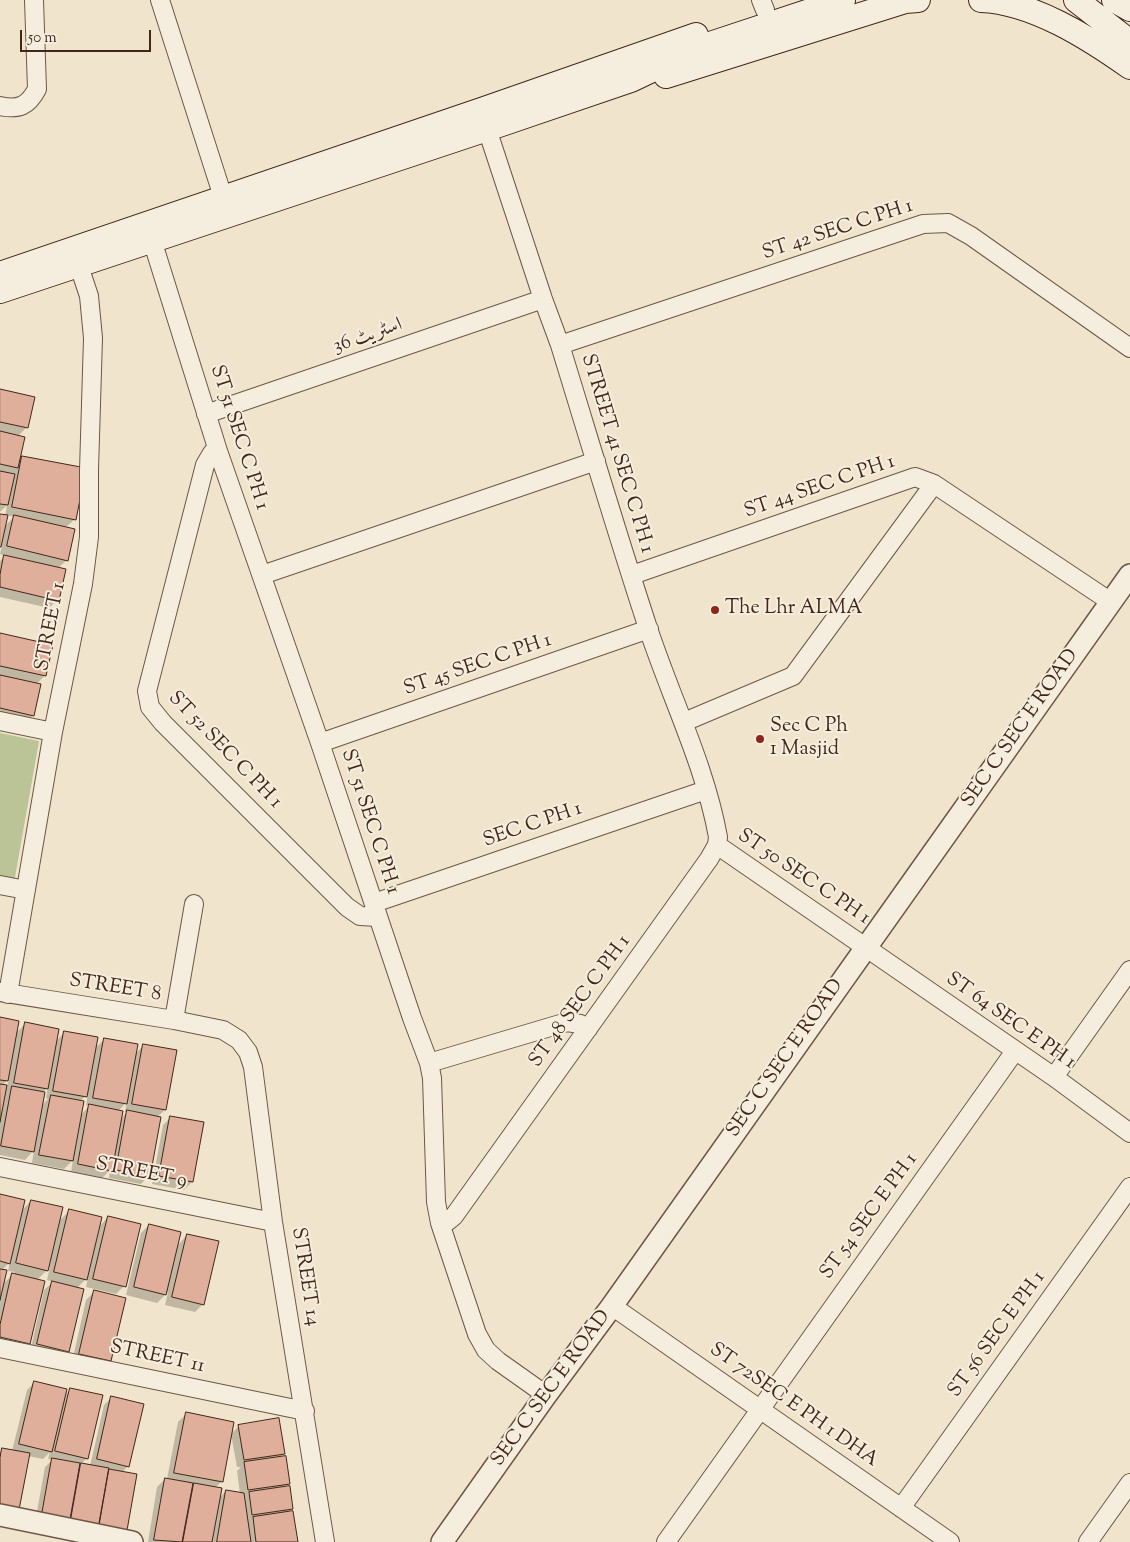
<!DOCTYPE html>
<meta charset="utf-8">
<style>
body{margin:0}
#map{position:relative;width:1130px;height:1542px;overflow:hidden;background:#f0e5cc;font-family:"Sorts Mill Goudy",serif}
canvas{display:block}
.scale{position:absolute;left:20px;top:30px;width:131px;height:22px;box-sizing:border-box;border:2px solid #422619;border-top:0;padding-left:6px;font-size:15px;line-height:18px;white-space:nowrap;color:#422619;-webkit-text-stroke:4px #f5eede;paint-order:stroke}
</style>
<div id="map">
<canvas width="1130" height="1542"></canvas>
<div class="scale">50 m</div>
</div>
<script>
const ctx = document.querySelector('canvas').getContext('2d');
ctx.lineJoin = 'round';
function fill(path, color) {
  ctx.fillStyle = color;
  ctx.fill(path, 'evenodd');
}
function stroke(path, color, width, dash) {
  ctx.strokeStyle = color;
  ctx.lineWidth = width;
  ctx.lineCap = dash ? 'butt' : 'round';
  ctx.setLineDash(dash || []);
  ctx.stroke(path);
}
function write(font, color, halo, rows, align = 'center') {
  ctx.font = font + ' "Sorts Mill Goudy",Amiri,serif';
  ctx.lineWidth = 4;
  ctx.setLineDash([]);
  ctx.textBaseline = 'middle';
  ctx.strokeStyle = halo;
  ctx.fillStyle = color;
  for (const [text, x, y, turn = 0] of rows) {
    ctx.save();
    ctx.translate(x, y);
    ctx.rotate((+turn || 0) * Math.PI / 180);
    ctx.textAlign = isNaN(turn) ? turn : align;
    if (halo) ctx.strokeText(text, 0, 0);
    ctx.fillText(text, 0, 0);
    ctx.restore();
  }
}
fill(new Path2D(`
 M0,733L39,741L14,883L0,880Z`), '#bbc497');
fill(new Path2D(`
 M0,390L27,427L18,436L24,438L21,457L84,469L75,519L65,528L67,560L58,568L57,600L49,608L0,597V561L5,556L0,554L2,545L0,546V515L5,516L7,505L0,512ZM7,515L14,517L5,526Z
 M0,634L51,646L44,676L36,685L33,715L25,723L0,718Z
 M0,1019L15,1034L25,1024L55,1042L65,1032L94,1049L105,1039L135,1054L144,1045L165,1110L157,1117L149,1176L141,1184L109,1178L110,1170L102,1178L71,1172L73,1160L64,1169L32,1163L34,1150L25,1160L0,1155ZM9,1079L7,1086L2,1085ZM48,1087L46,1098L48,1099L42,1105V1093ZM88,1094L86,1105L89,1106L81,1115L80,1101ZM127,1102L125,1112H127L120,1120L118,1111Z
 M171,1117L192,1182L184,1190L152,1184L163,1125Z
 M0,1196L22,1210L31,1201L59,1221L69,1211L98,1228L108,1217L124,1286L116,1294L86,1287L88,1277L77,1288L68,1351L60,1359L30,1352L44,1290L53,1282L47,1280L50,1267L37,1280L29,1343L21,1351L0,1346ZM10,1262L8,1271L15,1272L2,1285V1270Z
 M149,1225L177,1246L187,1235L203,1304L195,1312L165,1305L168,1292L157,1303L126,1295L141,1233Z
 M94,1292L110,1361L102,1369L72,1362L86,1300Z
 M35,1382L64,1396L71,1389L87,1458L81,1464L90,1466L104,1405L112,1397L128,1466L122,1472L125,1535L34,1528L45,1467L52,1460L48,1459L50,1452L43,1459L28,1456L0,1521V1452L2,1449L12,1451L27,1390Z
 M186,1414L221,1482L215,1488L218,1499L226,1491L240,1494L237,1471L241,1467H237L231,1434L239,1426L284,1454L279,1458L289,1483L284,1488L292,1508L288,1513L297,1542H148L157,1487L165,1479H167L178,1422Z`), '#0003');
const building = new Path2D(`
 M0,389L35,397L28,428L0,422Z
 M0,431L25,437L18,468L0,464Z
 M22,456L86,468L76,520L12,507Z
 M0,471L15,474L8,505L0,504Z
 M0,514L8,515L1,547H0Z
 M14,515L75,529L68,561L7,546Z
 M4,555L66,569L59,601L0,587V575Z
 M0,633L53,645L46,676L0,666Z
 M0,675L41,684L34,716L0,708Z
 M0,1017L19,1021L8,1081L0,1080Z
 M25,1022L59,1029L48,1089L14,1083Z
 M64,1031L98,1037L87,1097L53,1091Z
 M104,1038L138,1044L127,1104L93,1098Z
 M143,1044L177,1050L166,1110L132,1104Z
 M0,1084L7,1085L0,1122Z
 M12,1086L45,1092L34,1152L1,1146Z
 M51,1095L84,1101L73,1161L39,1155Z
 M89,1104L123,1111L112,1171L78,1164Z
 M127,1110L161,1117L150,1177L116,1170Z
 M170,1116L204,1122L193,1182L159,1176Z
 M0,1194L25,1200L10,1264L0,1261Z
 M31,1200L63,1207L48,1271L16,1263Z
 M69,1209L102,1217L87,1280L54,1272Z
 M108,1216L141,1224L126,1287L93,1279Z
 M149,1224L181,1232L166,1295L134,1287Z
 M187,1234L219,1241L204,1305L172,1297Z
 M0,1269L7,1270L0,1300Z
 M12,1273L45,1281L30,1344L0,1337V1325Z
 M52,1281L84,1289L69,1352L37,1344Z
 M94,1290L126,1298L111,1361L79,1354Z
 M34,1381L67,1389L52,1452L19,1444Z
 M70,1388L103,1395L88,1459L55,1451Z
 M111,1396L144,1404L129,1467L97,1459Z
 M186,1412L234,1422L223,1482L174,1473Z
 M279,1418L285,1454L244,1460L238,1425Z
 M2,1448L30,1453L18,1515L0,1512V1458Z
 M286,1456L290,1484L248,1490L244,1462Z
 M52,1458L80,1463L69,1525L41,1520Z
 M81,1463L109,1468L98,1531L70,1525Z
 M109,1469L137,1474L126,1536L98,1531Z
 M165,1478L193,1483L182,1542L154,1540Z
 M194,1483L222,1488L212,1542H183Z
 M290,1486L293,1509L252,1515L249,1492Z
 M226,1490L244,1493L251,1542H217Z
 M293,1511L298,1542H256L253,1517Z`);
fill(building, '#e0af9b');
stroke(building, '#422619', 1);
const minor = new Path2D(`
 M160,0L223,197
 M761,0L765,10
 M0,106C19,110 28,106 37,89L34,0
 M152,240L218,451L320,743L412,1018L429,1063L432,1078L436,1202L440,1223L477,1334L486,1350L498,1361L546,1395
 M560,345L923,224L948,223L971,236L1130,348
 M206,414L543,299
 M218,451L212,453L205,465L147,691L150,707L163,723L347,907L360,916L378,917
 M262,575L596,461
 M632,575L915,477L934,484L1111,602
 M0,721L53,732
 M684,722L793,676L934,484
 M320,743L649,629
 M717,845L1054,1077L1130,1133
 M0,885L26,890
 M374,903L706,790
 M0,992L174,1020L223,1030L239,1040L248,1052L253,1067L273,1222L325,1542
 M8,994L53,732L83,584L89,537V470L93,338L89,296L79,266
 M174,1020L194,904
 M429,1063L567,1022L580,1024L588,1029
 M1054,1077L1130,970
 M0,1167L273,1222
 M440,1223L448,1221L454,1216L709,859L717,845L718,837C705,765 671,698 648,628C617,534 589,439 560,345L543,299L487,129
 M612,1306L950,1542
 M0,1348L305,1411
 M901,1508L1130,1187
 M666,1542L1015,1051
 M1088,1542L1130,1483`);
const tertiary = new Path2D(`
 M0,1515L132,1542
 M442,1542L546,1395L612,1306L1130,575`);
const secondary = new Path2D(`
 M981,0C1033,2 1089,38 1130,67
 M1076,0L1130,42
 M1114,0L1130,9
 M666,76L905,1L918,0
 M0,274L484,109L696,35
 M0,291L487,129L631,80L698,48L843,0`);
stroke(minor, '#6e5646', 20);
stroke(tertiary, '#6e5646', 24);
stroke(secondary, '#422619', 26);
stroke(minor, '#f5eede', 18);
stroke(tertiary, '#f5eede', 21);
stroke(secondary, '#f5eede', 24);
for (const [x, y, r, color] of [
 [715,610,5,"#8f2418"],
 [760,739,5,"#8f2418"]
]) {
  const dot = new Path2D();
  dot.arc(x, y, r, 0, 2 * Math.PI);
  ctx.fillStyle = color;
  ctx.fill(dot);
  stroke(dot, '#f5eede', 2);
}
write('20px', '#422619', '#f5eede', [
 ["ST 42 SEC C PH 1",838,231,-18],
 ["اسٹریٹ 36",368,337,-19],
 ["ST 51 SEC C PH 1",238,438,72],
 ["STREET 41 SEC C PH 1",616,454,73],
 ["ST 44 SEC C PH 1",820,488,-19],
 ["STREET 1",52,627,-79],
 ["ST 45 SEC C PH 1",478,666,-19],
 ["SEC C SEC E ROAD",1021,729,-55],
 ["ST 52 SEC C PH 1",224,751,46],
 ["ST 51 SEC C PH 1",369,822,72],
 ["SEC C PH 1",533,826,-19],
 ["ST 50 SEC C PH 1",803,878,34],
 ["STREET 8",115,989,9],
 ["ST 48 SEC C PH 1",581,1002,-54],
 ["ST 64 SEC E PH 1",1010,1022,35],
 ["SEC C SEC E ROAD",786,1059,-55],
 ["STREET 9",141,1174,11],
 ["ST 54 SEC E PH 1",870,1217,-54],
 ["STREET 14",304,1277,81],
 ["ST 56 SEC E PH 1",998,1335,-54],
 ["STREET 11",157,1358,12],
 ["SEC C SEC E ROAD",552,1389,-54],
 ["ST 72SEC E PH 1 DHA",793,1406,35]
]);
write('20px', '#422619', '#f5eede', [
 ["The Lhr ALMA",725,610],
 ["Sec C Ph",770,728],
 ["1 Masjid",770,751]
], 'left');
</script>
